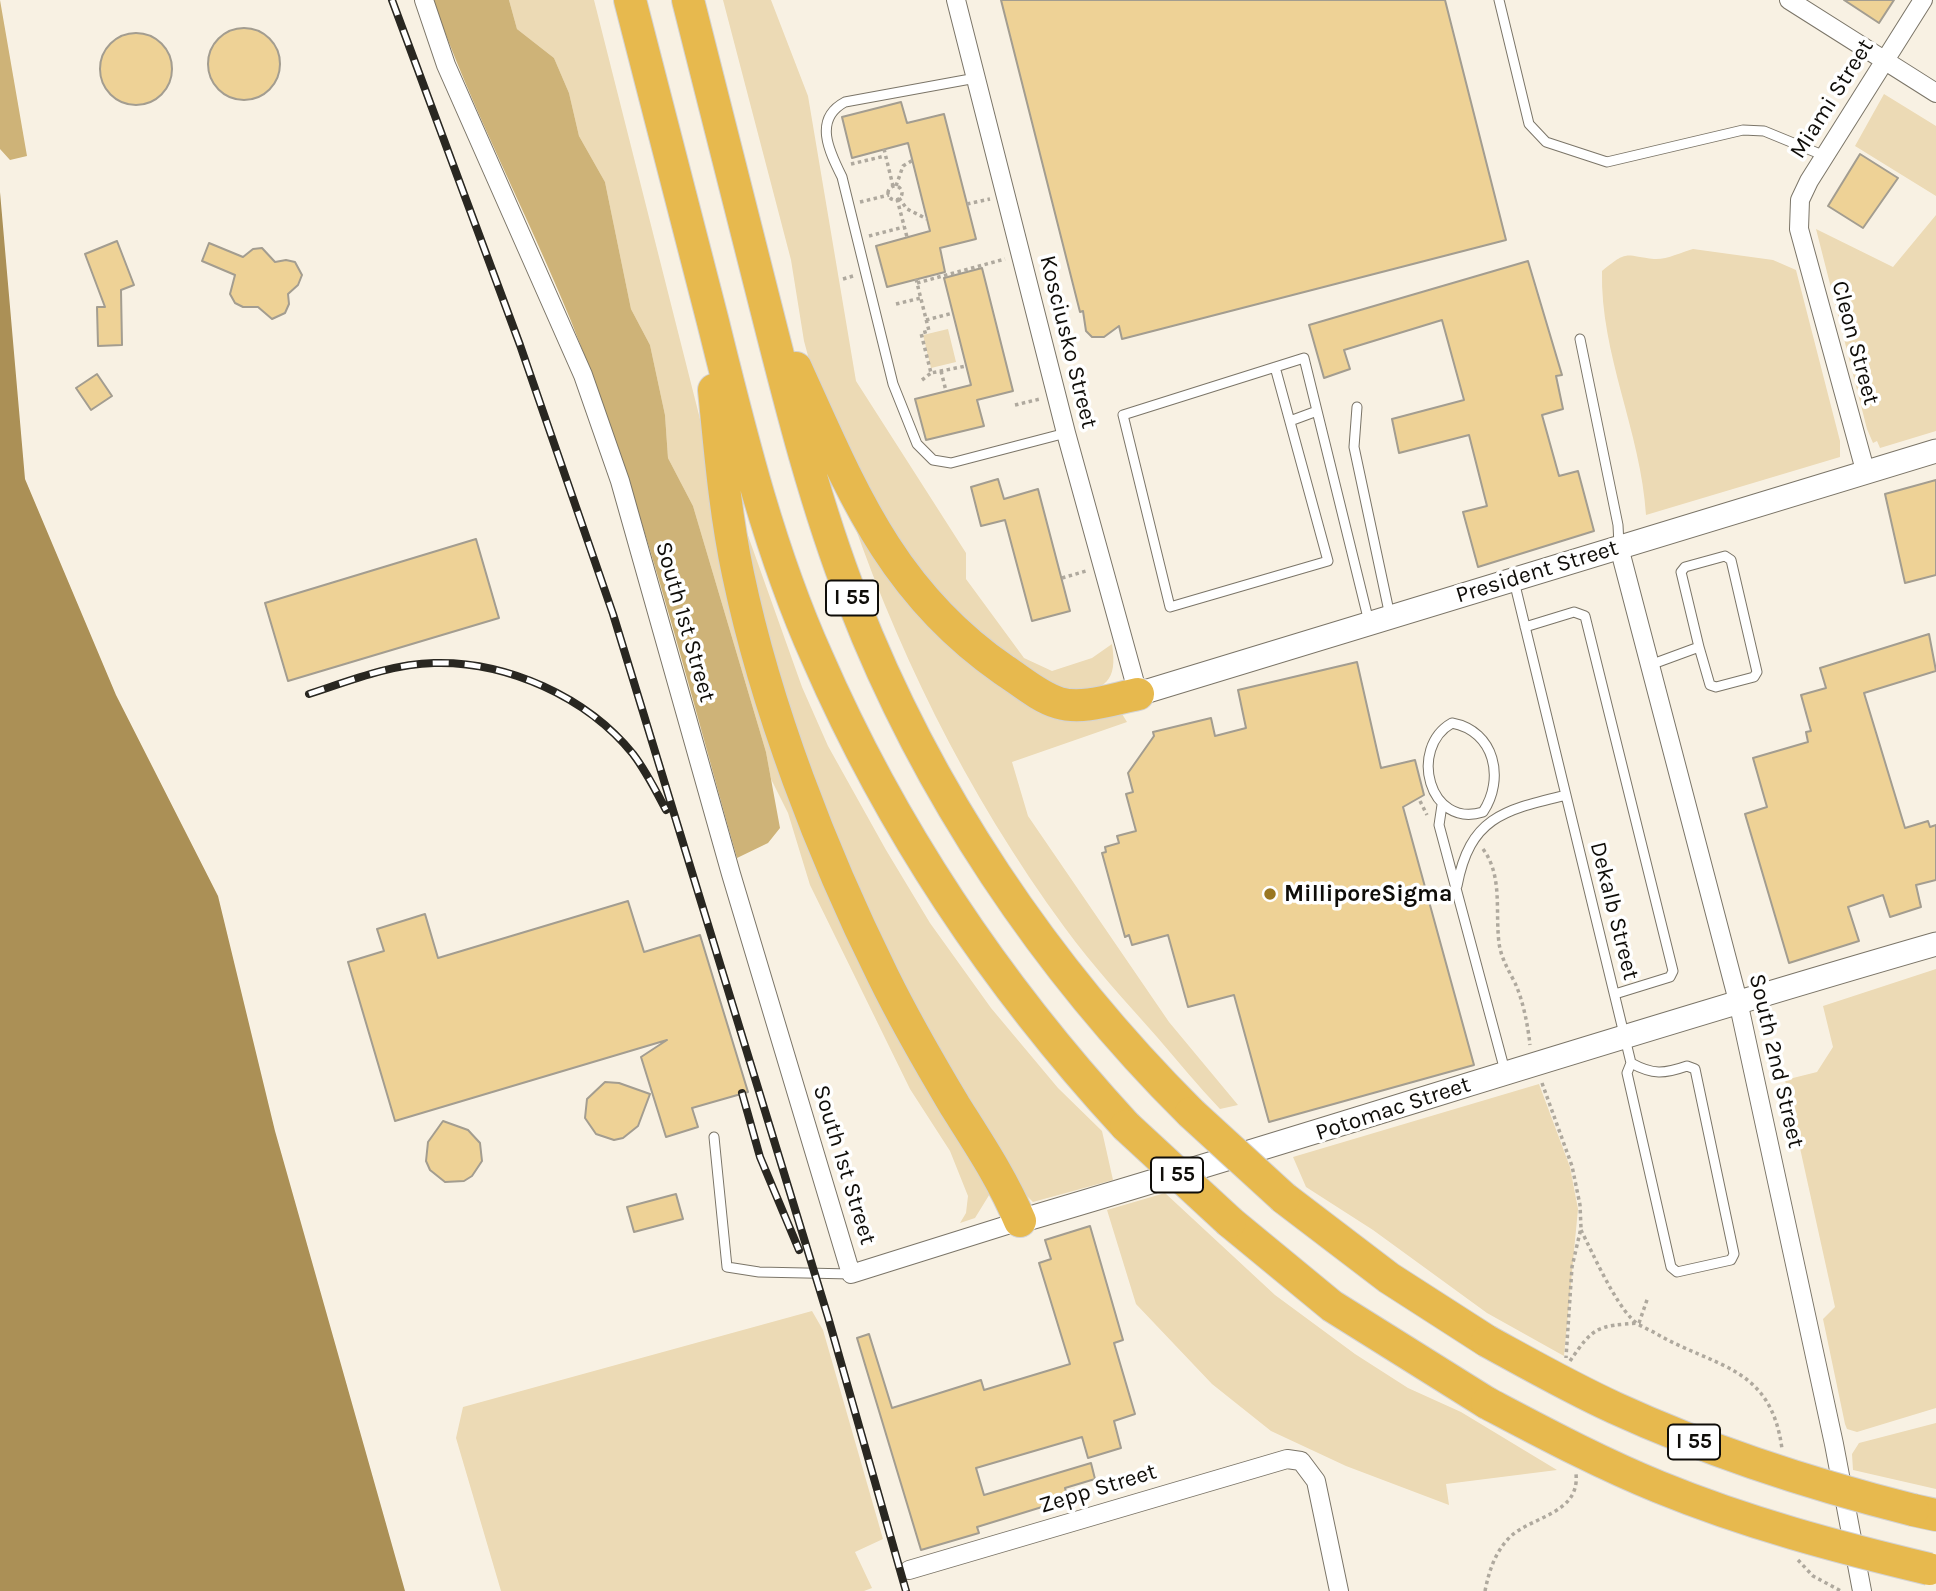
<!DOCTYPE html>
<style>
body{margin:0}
canvas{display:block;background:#f8f1e3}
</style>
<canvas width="1936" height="1591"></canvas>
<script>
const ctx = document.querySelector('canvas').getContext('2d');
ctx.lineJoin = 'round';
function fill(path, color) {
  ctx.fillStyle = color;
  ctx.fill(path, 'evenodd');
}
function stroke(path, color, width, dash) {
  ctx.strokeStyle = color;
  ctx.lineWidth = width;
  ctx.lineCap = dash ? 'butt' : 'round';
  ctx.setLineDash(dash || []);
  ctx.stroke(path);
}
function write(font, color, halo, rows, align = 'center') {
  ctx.font = font + ' Karla,sans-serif';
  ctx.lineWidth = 7;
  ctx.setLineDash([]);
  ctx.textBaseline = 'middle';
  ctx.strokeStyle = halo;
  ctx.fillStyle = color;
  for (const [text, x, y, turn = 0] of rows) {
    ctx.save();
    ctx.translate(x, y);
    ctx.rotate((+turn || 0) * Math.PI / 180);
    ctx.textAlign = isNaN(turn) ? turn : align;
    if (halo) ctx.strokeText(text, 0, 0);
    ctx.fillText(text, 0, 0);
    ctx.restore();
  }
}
fill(new Path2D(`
 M509,0H594L699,415L753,663L991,1192L975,1218L960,1223L966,1213L968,1196L950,1151L910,1089L810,885L788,813L771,779L766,752L693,506L668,458L665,415L650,345L631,309L605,182L579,136L569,93L554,58L517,29Z
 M723,0H771L808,96L856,381L966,553V579L1024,658L1052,671L1092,658L1112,644C1118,683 1105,687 1072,697L993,653L891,546L814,378L804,341L791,260Z
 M1884,94L1936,126V196L1855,146Z
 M1936,215V431L1880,448L1877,441L1873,443L1867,429L1816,229L1893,267Z
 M1693,249L1773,260L1796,270L1840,441V457L1646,515C1641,432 1600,354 1602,271C1629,249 1624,256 1654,259C1666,260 1682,252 1693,249Z
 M948,329L956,362L931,368L923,335Z
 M841,486L979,661L1119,709L1127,722L1012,762L1028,816L1169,1022L1238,1105L1220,1109C1198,1086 1178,1061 1157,1037C1126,1002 1093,966 1065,928C966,793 893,644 841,486Z
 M741,516L802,687L828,746L886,850L930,923L991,1008L1058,1088L1102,1131L1113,1180L1033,1202L1026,1195L964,1103L927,1036L814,790L759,618Z
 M1936,969V1408L1857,1432L1847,1429L1845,1424L1823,1319L1835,1307L1785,1080L1817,1072L1833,1047L1823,1006Z
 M1539,1084L1570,1167L1578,1209L1564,1356L1487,1313L1373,1230L1306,1187L1293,1157Z
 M1165,1193L1275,1295L1355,1354L1408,1388L1461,1412L1557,1470L1446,1484L1449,1505L1346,1466L1271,1431L1212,1384L1136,1304L1107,1210Z
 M812,1311L823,1330L883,1539L855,1552L872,1588L864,1591H501L456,1438L463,1407Z
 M1936,1423V1489L1853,1470L1852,1454L1859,1443Z`), '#ecdab5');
fill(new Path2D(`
 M0,0L27,156L10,160L0,149Z
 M433,0H509L517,29L554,58L569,93L579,136L605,182L631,309L650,345L665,415L668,458L693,506L766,752L780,828L768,843L737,858C686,678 641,495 571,321C527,213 472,110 433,0Z`), '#ceb378');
fill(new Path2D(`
 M0,192L25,479L116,695L218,896L275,1131L405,1591H0Z`), '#ab9056');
const building = new Path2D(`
 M1001,0H1445L1506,240L1122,339L1119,326L1104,337H1092L1086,331L1083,311L1080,312Z
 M1844,0H1894L1879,23Z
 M208 64a36 36 0 1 1 72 0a36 36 0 1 1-72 0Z
 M100 69a36 36 0 1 1 72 0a36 36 0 1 1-72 0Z
 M901,102L907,123L944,114L976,239L940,248L945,272L887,287L876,246L930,231L908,143L852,158L842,117Z
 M1860,154L1898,178L1863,228L1828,206Z
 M117,241L134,285L121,290L122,345L98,346L97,307H105L85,254Z
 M209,243L243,257L253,249L262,248L275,262L286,260L295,262L302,275L298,285L288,294L289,304L285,313L272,319L258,307H243L235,303L230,294L235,275L202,261Z
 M1528,261L1562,375L1556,376L1563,409L1542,415L1559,476L1578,471L1594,531L1478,567L1463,512L1487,506L1469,435L1399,453L1392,419L1464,400L1442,320L1344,350L1350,369L1324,378L1309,325Z
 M982,268L1013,391L977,400L984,426L926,440L915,399L971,385L944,278Z
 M97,374L112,396L91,410L76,388Z
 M998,479L1004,499L1038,489L1070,611L1032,621L1005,520L981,526L971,487Z
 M1936,480V575L1905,583L1885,494Z
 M476,539L499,618L288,681L265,603Z
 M1929,634L1936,671L1864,693L1905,828L1928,821L1930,827L1936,825V880L1916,885L1921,907L1890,917L1883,895L1848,907L1859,941L1789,963L1745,814L1767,807L1753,758L1808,742L1806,732L1811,731L1801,695L1826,688L1820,668Z
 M1357,662L1381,768L1415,760L1424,795L1403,807L1474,1065L1269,1122L1234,995L1188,1007L1168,935L1132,945L1129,935L1125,937L1102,853L1106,852L1105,847L1119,843L1117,836L1136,831L1126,794L1133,792L1128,773L1154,736L1153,732L1211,718L1215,736L1246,728L1238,690Z
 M628,901L644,952L700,935L748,1092L692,1108L698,1127L666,1137L641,1057L667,1040L395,1121L348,962L384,951L377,929L425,914L438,958Z
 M605,1082L619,1083L650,1094L638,1126L623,1138L614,1140L596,1134L585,1118L587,1099Z
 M443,1121L468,1130L480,1143L482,1161L472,1176L464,1181L445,1182L430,1170L426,1161L428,1142Z
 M676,1194L683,1219L634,1232L627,1207Z
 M1090,1226L1123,1340L1114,1343L1135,1414L1114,1421L1121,1448L1088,1458L1082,1437L976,1468L984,1495L1091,1463L1095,1479L1065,1488L1068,1499L977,1527L979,1533L921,1550L857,1338L869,1334L892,1408L981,1380L984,1390L1070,1364L1039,1263L1051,1259L1045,1240Z`);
fill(building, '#eed296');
stroke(building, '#a39d90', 2);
const service = new Path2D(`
 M1499,0L1529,124L1546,142L1607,162L1743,130L1764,131L1825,156
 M976,78L845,102C813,119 829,151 842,177L893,384L917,444L933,460L951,463L1066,433
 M1580,339L1618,525L1619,545
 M1275,367L1328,561L1170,607L1123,415L1304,358L1369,622
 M1357,407L1354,447L1390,616
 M1290,421L1317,411
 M1514,581L1631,1063L1627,1073L1671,1267L1677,1272L1731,1260L1734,1254L1695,1069L1687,1066C1664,1074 1653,1075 1631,1063
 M1525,627L1574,612L1585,616L1673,971L1670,977L1615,994
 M1650,665L1699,647L1681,572L1685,567L1725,556L1731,560L1757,672L1754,677L1716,687L1710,685L1699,647
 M1452,723C1495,731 1505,779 1483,812C1429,829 1408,748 1452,723Z
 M1442,805L1439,825L1505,1071
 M1457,886C1470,817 1504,810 1566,795
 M714,1137L727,1267L759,1272L851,1274`);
const minor = new Path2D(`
 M424,0L446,65L583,375L620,481L731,874L851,1274L1020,1221
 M956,0L1066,433L1138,694
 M1789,0L1936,93
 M1865,470L1799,229L1800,200L1809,181L1923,0
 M1619,547L1738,1001L1834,1444L1862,1591
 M909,1570L1287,1459L1301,1461L1316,1481L1339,1591`);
const tertiary = new Path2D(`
 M1138,694L1936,451
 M1020,1221C1326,1131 1629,1032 1936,944`);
const motorway = new Path2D(`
 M630,0C658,107 685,215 713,322C741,435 769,550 817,657C893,832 997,986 1126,1126
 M688,0C714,103 740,206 766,308C791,407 816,506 853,601C927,792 1046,969 1191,1113
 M796,368C851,489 890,591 1004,670C1021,681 1039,697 1059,703C1083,710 1113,699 1138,694
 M714,390C720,451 725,513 738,574C766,708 822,853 883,976C905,1021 930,1064 955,1106C979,1144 1003,1180 1020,1221
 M1284,1198L1389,1278L1487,1341
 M1230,1222L1332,1306L1487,1403
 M1913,1510L1936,1515`);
stroke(service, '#7b7568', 11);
stroke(minor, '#7b7568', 20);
stroke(tertiary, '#7b7568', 25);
stroke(motorway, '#d4d3d3', 34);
stroke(new Path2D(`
 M884,149L893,186
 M851,164L885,156
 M896,186L903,166L913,160
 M888 193a7 7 0 1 1 14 0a7 7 0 1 1-14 0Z
 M899,198L907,209L927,219
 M897,199L907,237
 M860,202L889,195
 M967,204L990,199
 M869,236L904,227
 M843,279L853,276
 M916,279L929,331L921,333L931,373L966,366
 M917,283L1005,259
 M896,304L921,298
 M926,320L953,313
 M941,371L946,391
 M922,380L931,373
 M1015,405L1040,399
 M1062,578L1086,571
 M1420,801L1427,815
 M1483,849C1503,876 1495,911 1499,943C1501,958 1508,969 1515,983C1523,1000 1528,1026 1530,1045
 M1542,1083L1572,1166L1580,1205L1581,1228L1572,1267L1566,1358
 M1581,1230C1593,1254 1614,1301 1632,1319C1637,1325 1648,1329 1655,1333C1715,1368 1771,1365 1782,1449
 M1570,1361C1594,1326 1597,1326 1639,1323L1648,1297
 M1798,1560L1813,1576L1841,1591
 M1485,1591C1489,1571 1495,1552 1510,1537C1532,1516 1580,1514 1576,1474`), '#afa99e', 3.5, [3.5, 3.5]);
stroke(service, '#fff', 9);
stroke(minor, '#fff', 18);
stroke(tertiary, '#fff', 23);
stroke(motorway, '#e7b94e', 32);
const rail = new Path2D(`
 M392,0L520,345L613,614L828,1317L906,1591
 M309,694C349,681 391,664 434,663C507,661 587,697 633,754C646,771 656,791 666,810
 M742,1093L760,1157L799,1250`);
stroke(rail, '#292721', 8);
stroke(rail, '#fff', 5, [16]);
const motorwayBridge = new Path2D(`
 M1191,1113L1284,1198
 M1126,1126L1230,1222
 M1487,1341C1529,1364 1571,1388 1615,1408C1711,1452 1810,1484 1913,1510
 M1487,1403C1544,1433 1600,1463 1659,1487C1747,1523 1837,1547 1929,1569`);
stroke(motorwayBridge, '#d4d3d3', 34, []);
stroke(motorwayBridge, '#e7b94e', 32);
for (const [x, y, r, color] of [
 [1270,894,7,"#9a7721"]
]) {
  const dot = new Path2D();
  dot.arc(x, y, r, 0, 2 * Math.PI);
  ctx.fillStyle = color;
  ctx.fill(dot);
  stroke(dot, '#fff', 2.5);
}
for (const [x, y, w] of [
 [852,598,52],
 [1177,1175,52],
 [1694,1442,52]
]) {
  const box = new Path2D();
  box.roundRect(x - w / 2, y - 17.5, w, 35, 5);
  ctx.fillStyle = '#fff';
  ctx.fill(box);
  stroke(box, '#0f0d09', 2);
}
write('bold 21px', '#0f0d09', null, [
 ["I 55",852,598],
 ["I 55",1177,1175],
 ["I 55",1694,1442]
]);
write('23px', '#0f0d09', '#fff', [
 ["Miami Street",1832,99,-58],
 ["Kosciusko Street",1068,342,76],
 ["Cleon Street",1855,343,75],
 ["President Street",1537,572,-17],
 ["South 1st Street",685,622,74],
 ["Dekalb Street",1614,911,76],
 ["South 2nd Street",1776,1061,77],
 ["Potomac Street",1393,1109,-18],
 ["South 1st Street",844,1165,73],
 ["Zepp Street",1098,1489,-17]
]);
write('bold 23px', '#0f0d09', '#fff', [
 ["MilliporeSigma",1284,894]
], 'left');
</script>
